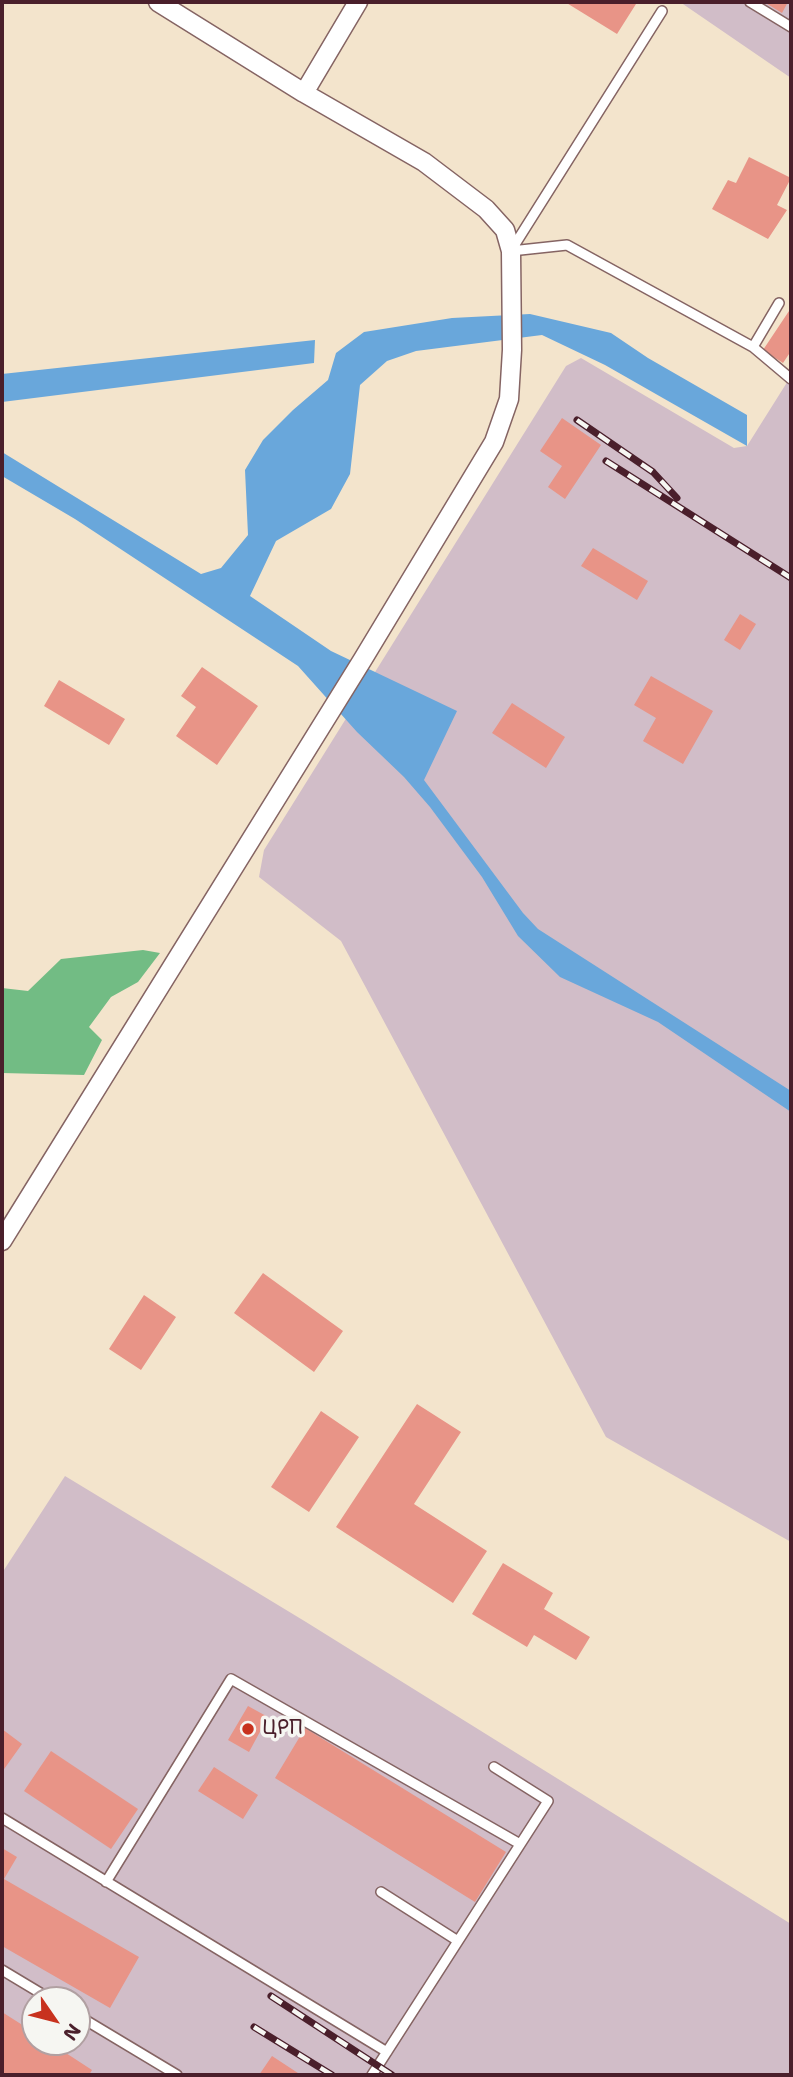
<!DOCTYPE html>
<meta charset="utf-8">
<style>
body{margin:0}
#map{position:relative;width:793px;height:2077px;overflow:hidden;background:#f3e4cc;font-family:"Shantell Sans",sans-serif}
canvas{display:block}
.frame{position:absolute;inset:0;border:4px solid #4a1f2b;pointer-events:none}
.north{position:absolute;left:21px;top:1986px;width:70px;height:70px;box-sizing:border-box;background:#f6f6f2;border:2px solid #b1a0a2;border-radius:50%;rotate:125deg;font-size:19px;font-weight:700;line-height:28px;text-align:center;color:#4a1f2b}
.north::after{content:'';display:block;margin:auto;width:24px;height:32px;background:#c8321e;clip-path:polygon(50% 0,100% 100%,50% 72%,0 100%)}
</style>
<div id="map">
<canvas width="793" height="2077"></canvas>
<div class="frame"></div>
<div class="north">N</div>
</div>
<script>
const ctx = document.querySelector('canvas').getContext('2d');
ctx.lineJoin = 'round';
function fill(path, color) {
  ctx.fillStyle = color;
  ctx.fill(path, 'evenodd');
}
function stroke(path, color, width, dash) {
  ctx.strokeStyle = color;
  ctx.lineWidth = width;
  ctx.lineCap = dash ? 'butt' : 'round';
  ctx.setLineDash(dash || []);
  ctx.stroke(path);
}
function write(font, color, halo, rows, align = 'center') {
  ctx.font = font + ' "Shantell Sans",sans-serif';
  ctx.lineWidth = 7;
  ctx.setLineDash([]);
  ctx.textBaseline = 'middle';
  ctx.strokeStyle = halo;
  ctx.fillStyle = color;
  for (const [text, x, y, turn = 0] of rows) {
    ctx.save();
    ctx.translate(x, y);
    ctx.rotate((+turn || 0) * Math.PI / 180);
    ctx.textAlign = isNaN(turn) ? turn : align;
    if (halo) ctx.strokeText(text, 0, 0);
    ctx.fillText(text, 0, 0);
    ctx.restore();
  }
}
fill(new Path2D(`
 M680,2H791V78Z
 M581,358L734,448L747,446L791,376V1542L606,1437L341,941L259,877L264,850L566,366Z
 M65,1476L306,1622L791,1924V2075H2V1573ZM35,2000H77V2042H35Z`), '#d1bdc8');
fill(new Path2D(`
 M143,950L160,953L138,982L111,997L89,1027L102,1040L84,1075L2,1073V988L28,991L61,959Z`), '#72bc84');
fill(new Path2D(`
 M530,314L611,333L648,358L747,415V446L605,365L542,335L416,351L387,361L360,385L350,474L331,509L276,541L250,596L331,651L457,711L424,780L523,913L538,929L791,1091V1112L658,1022L560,977L518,936L482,877L430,807L404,777L357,732L298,666L75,519L2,476V452L201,574L221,568L248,535L245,470L263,440L293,410L328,380L336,353L364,332L452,318Z
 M315,340L314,363L2,402V374Z`), '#69a7db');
fill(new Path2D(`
 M565,2H633L636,4L617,34Z
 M764,2H788L782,13Z
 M749,157L791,178L777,205L787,210L768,239L712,209L728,180L736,183Z
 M791,308V351L783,363L763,350Z
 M562,418L601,445L565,499L548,487L562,466L540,451Z
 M593,548L648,581L637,600L581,566Z
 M740,614L756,624L740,650L724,640Z
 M202,667L258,706L217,765L176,736L196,707L181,696Z
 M651,676L713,711L683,764L643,741L656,718L634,705Z
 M59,680L125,719L109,745L44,706Z
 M512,703L565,737L546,768L492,733Z
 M263,1273L343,1331L314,1372L234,1313Z
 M144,1295L176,1317L141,1370L109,1349Z
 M417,1404L461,1432L414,1504L487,1551L453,1603L336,1527Z
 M321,1411L359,1437L309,1512L271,1487Z
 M503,1563L553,1593L544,1609L590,1637L576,1660L534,1635L527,1647L472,1614Z
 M248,1706L268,1717L249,1752L228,1740Z
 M305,1728L506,1852L475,1902L275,1778Z
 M2,1729L22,1744L2,1772Z
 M51,1751L138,1809L111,1849L24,1791Z
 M214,1767L258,1795L243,1819L198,1791Z
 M2,1848L17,1857L4,1879L139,1957L110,2008L2,1946Z
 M2,2012L35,2033V2042H49L92,2070L89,2075H2Z
 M272,2056L301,2075H259Z`), '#e89487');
const lane = new Path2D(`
 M750,2L791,27
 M512,249L662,11
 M511,251L567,245L753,347L779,303
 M753,347L791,379
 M2,1818L387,2052
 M106,1882L231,1679L520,1844
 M381,1892L458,1941
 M2,1970L52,2000
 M77,2015L177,2075
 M372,2075L548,1801L494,1767`);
const street = new Path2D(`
 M304,93L358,2
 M2,1241L363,659L494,442L509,399L512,350L511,251L505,230L486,209L424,162L304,93L158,2`);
stroke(lane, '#856463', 12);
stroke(street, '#856463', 21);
stroke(lane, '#fff', 9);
stroke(street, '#fff', 18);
const rail = new Path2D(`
 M577,420L653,472L677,498
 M606,461L791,578
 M271,1996L392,2075
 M254,2027L332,2075`);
stroke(rail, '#4a1f2b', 7);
stroke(rail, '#f6f6f2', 4.5, [13]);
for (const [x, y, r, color] of [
 [248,1729,7,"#c8321e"]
]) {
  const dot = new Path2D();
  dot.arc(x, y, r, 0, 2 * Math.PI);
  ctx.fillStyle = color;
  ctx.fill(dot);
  stroke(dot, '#f6f6f2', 2.5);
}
write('21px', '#4a1f2b', '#f6f6f2', [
 ["ЦРП",262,1729]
], 'left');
</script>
